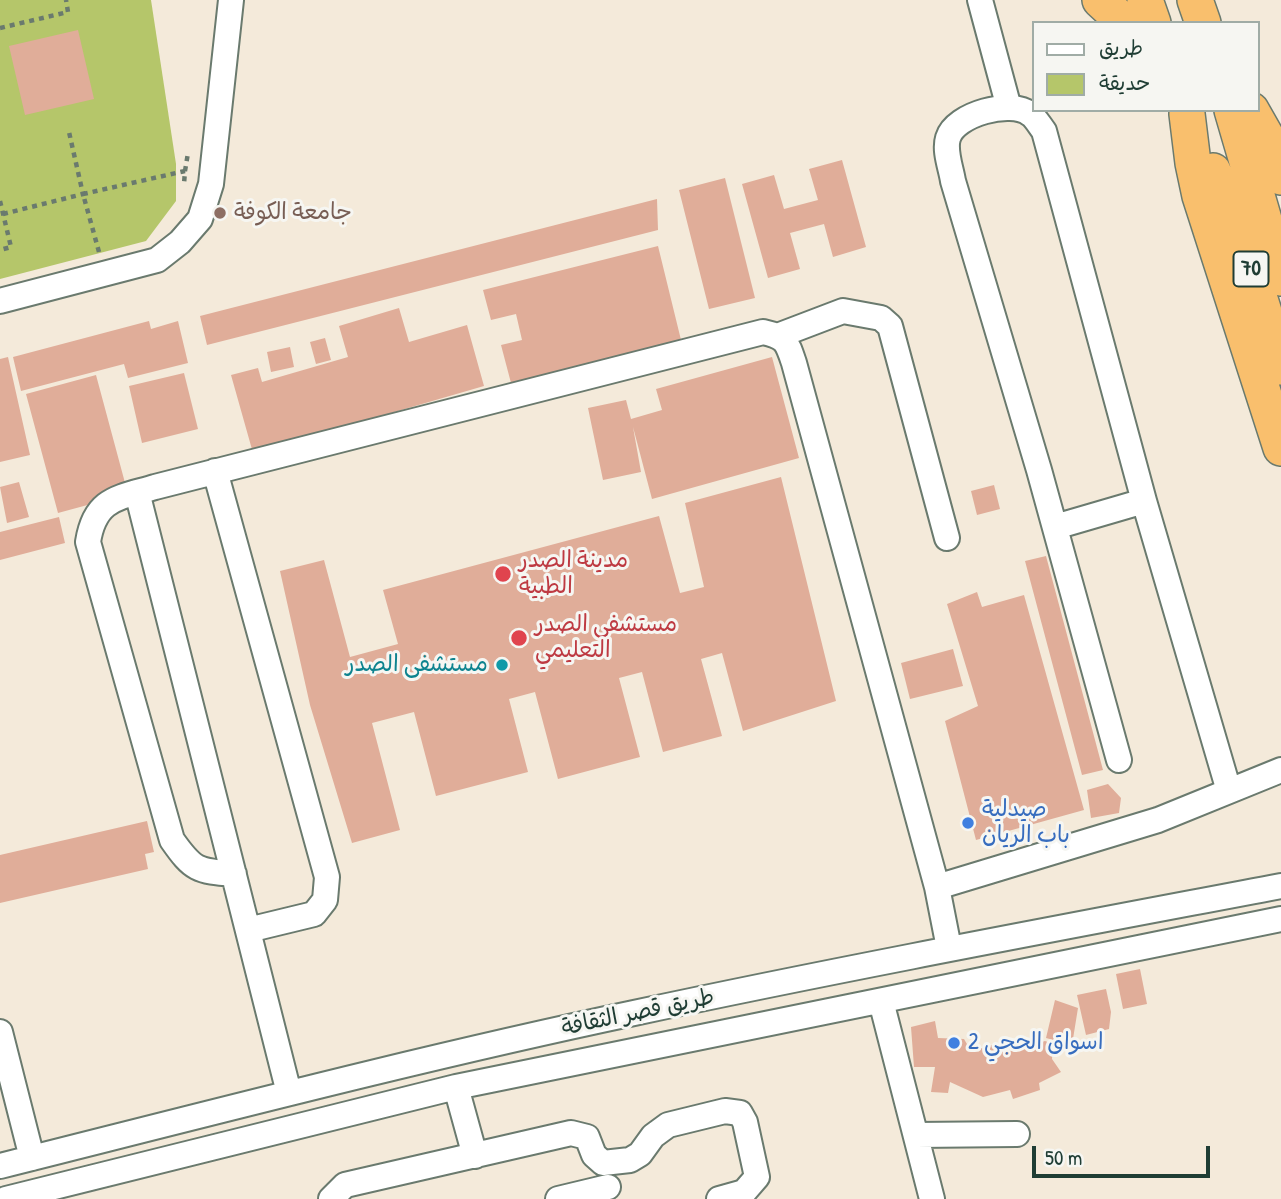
<!DOCTYPE html>
<meta charset="utf-8">
<style>
body{margin:0}
#map{position:relative;width:1281px;height:1199px;overflow:hidden;background:#f4eada;font-family:"Patrick Hand","Playpen Sans Arabic",sans-serif}
canvas{display:block}
.legend{position:absolute;left:1032px;top:21px;width:228px;height:91px;box-sizing:border-box;background:#f6f6f2;border:2px solid #a0aca6;margin:0;padding:9px 12px;list-style:none;font-size:21px;color:#1f3d34}
.legend li{display:flex;align-items:center;gap:14px;height:35px}
.legend b{width:35px;border:2px solid #a0aca6}
.scale{position:absolute;left:1032px;top:1146px;width:178px;height:32px;box-sizing:border-box;border:4px solid #1f3d34;border-top:0;padding-left:9px;font-size:21px;line-height:24px;white-space:nowrap;color:#1f3d34;-webkit-text-stroke:5px #f6f6f2;paint-order:stroke}
</style>
<div id="map">
<canvas width="1281" height="1199"></canvas>
<ul class="legend">
<li><b style="height:9px;background:#fff"></b>طريق</li>
<li><b style="height:19px;background:#b5c66a"></b>حديقة</li>
</ul>
<div class="scale">50 m</div>
</div>
<script>
const ctx = document.querySelector('canvas').getContext('2d');
ctx.lineJoin = 'round';
function fill(path, color) {
  ctx.fillStyle = color;
  ctx.fill(path, 'evenodd');
}
function stroke(path, color, width, dash) {
  ctx.strokeStyle = color;
  ctx.lineWidth = width;
  ctx.lineCap = dash ? 'butt' : 'round';
  ctx.setLineDash(dash || []);
  ctx.stroke(path);
}
function write(font, color, halo, rows, align = 'center') {
  ctx.font = font + ' "Patrick Hand","Playpen Sans Arabic",sans-serif';
  ctx.lineWidth = 6;
  ctx.setLineDash([]);
  ctx.textBaseline = 'middle';
  ctx.strokeStyle = halo;
  ctx.fillStyle = color;
  for (const [text, x, y, turn = 0] of rows) {
    ctx.save();
    ctx.translate(x, y);
    ctx.rotate((+turn || 0) * Math.PI / 180);
    ctx.textAlign = isNaN(turn) ? turn : align;
    if (halo) ctx.strokeText(text, 0, 0);
    ctx.fillText(text, 0, 0);
    ctx.restore();
  }
}
fill(new Path2D(`
 M0,0H151L176,164V201L146,241L0,279Z`), '#b5c66a');
fill(new Path2D(`
 M78,30L94,99L25,115L9,46Z
 M842,160L866,247L833,257L824,224L790,233L800,269L768,278L742,184L774,175L784,209L818,200L809,169Z
 M725,178L755,298L709,309L679,190Z
 M657,199L658,230L207,345L200,316Z
 M658,246L681,340L511,383L501,345L522,340L516,314L491,320L483,290Z
 M399,308L409,342L467,325L484,386L253,453L231,375L258,368L262,382L348,357L339,326Z
 M149,321L151,329L178,321L188,363L128,378L124,364L21,391L13,357Z
 M325,338L331,360L316,364L310,342Z
 M290,347L294,367L271,372L267,352Z
 M8,357L30,455L0,462V359Z
 M772,357L799,458L652,499L633,427L641,472L603,480L588,408L626,400L631,419L662,410L656,389Z
 M184,373L198,429L142,443L129,386Z
 M96,375L128,494L58,513L26,394Z
 M781,477L836,701L743,731L722,653L701,659L722,736L663,752L642,672L619,678L640,757L558,779L535,692L509,699L528,772L436,796L414,712L372,723L400,830L352,843L310,705L280,571L324,560L350,657L398,644L383,590L659,516L680,593L704,587L685,503Z
 M19,482L29,517L7,523L0,487Z
 M994,485L1000,509L977,515L971,491Z
 M59,517L65,543L0,560V532Z
 M1046,556L1103,770L1082,775L1025,561Z
 M977,592L982,607L1024,595L1084,810L976,840L945,721L978,706L947,604Z
 M953,649L963,686L910,699L901,663Z
 M1108,784L1121,798L1119,813L1091,818L1087,790Z
 M147,821L154,852L145,854L148,869L0,903V855Z
 M1140,969L1147,1004L1123,1009L1116,974Z
 M1106,989L1111,1012L1109,1029L1086,1035L1077,995Z
 M1055,1000L1078,1008L1072,1045L1046,1038Z
 M935,1021L938,1038L964,1039L971,1051L1000,1043L1004,1053L1045,1041L1053,1044L1052,1059L1061,1072L1039,1083L1040,1090L1013,1099L1010,1090L983,1097L950,1082L948,1093L931,1092L935,1067H914L911,1027Z`), '#e0ad99');
const minor = new Path2D(`
 M980,0L1009,108
 M0,301L157,260L180,242L200,219L211,184L231,0
 M780,335L843,311L881,318L890,326L947,538
 M215,471L327,877L325,900L314,914L248,930
 M137,492L289,1093
 M1055,527L1144,501
 M1119,760L1039,470L953,181C951,168 944,151 948,138C955,114 1011,99 1030,114C1035,117 1040,126 1044,131L1144,501L1229,791
 M234,874C197,871 193,870 172,840L88,542C95,498 118,498 155,487L763,332C786,337 787,342 794,363L937,887L949,948
 M937,887L1158,820L1281,770
 M881,1001L932,1199
 M0,1032L32,1158
 M456,1087L475,1156
 M916,1135L1017,1134
 M0,1166C211,1113 421,1058 634,1013C849,967 1065,927 1281,886
 M6,1199L456,1087L1281,919
 M331,1199L345,1185L571,1133L587,1137L594,1155L603,1163L630,1160L640,1154L653,1136L668,1125L725,1111L740,1113L745,1122L757,1177L744,1192L719,1199
 M558,1199L608,1187`);
const highway = new Path2D(`
 M1100,0L1125,23
 M1145,0L1153,23
 M1195,0L1203,23
 M1232,110L1281,278
 M1251,110L1271,145L1281,177
 M1187,114L1193,163L1200,196L1281,448
 M1213,171L1237,225L1281,367`);
stroke(minor, '#6a7a6e', 28);
stroke(highway, '#6a7a6e', 38);
stroke(new Path2D(`
 M0,28L68,12L66,0
 M185,171L188,153
 M0,201L11,247L0,250
 M3,214L83,194L69,132
 M99,252L83,194L185,171L184,184`), '#6a7a6e', 4.5, [5, 5]);
stroke(minor, '#fff', 24);
stroke(highway, '#f9bf6d', 35);
for (const [x, y, r, color] of [
 [220,213,7,"#8d6e63"],
 [503,574,9,"#e0444e"],
 [519,638,9,"#e0444e"],
 [502,665,7,"#0f9aa8"],
 [968,823,7,"#3f7fe0"],
 [954,1043,7,"#3f7fe0"]
]) {
  const dot = new Path2D();
  dot.arc(x, y, r, 0, 2 * Math.PI);
  ctx.fillStyle = color;
  ctx.fill(dot);
  stroke(dot, '#f6f6f2', 2.5);
}
for (const [x, y, w] of [
 [1251,269,35]
]) {
  const box = new Path2D();
  box.roundRect(x - w / 2, y - 17.5, w, 35, 5);
  ctx.fillStyle = '#f6f6f2';
  ctx.fill(box);
  stroke(box, '#1f3d34', 2);
}
write('bold 21px', '#1f3d34', null, [
 ["70",1251,269]
]);
write('23px', '#785e54', '#f6f6f2', [
 ["جامعة الكوفة",234,213]
], 'left');
write('23px', '#be3a42', '#f6f6f2', [
 ["مدينة الصدر",519,561],
 ["الطبية",519,587],
 ["مستشفى الصدر",535,625],
 ["التعليمي",535,651]
], 'left');
write('23px', '#0d838f', '#f6f6f2', [
 ["مستشفى الصدر",488,665]
], 'right');
write('23px', '#366cbe', '#f6f6f2', [
 ["صيدلية",982,810],
 ["باب الريان",982,836],
 ["اسواق الحجي 2",968,1043]
], 'left');
write('23px', '#1f3d34', '#f6f6f2', [
 ["طريق قصر الثقافة",638,1013,-12]
]);
</script>
